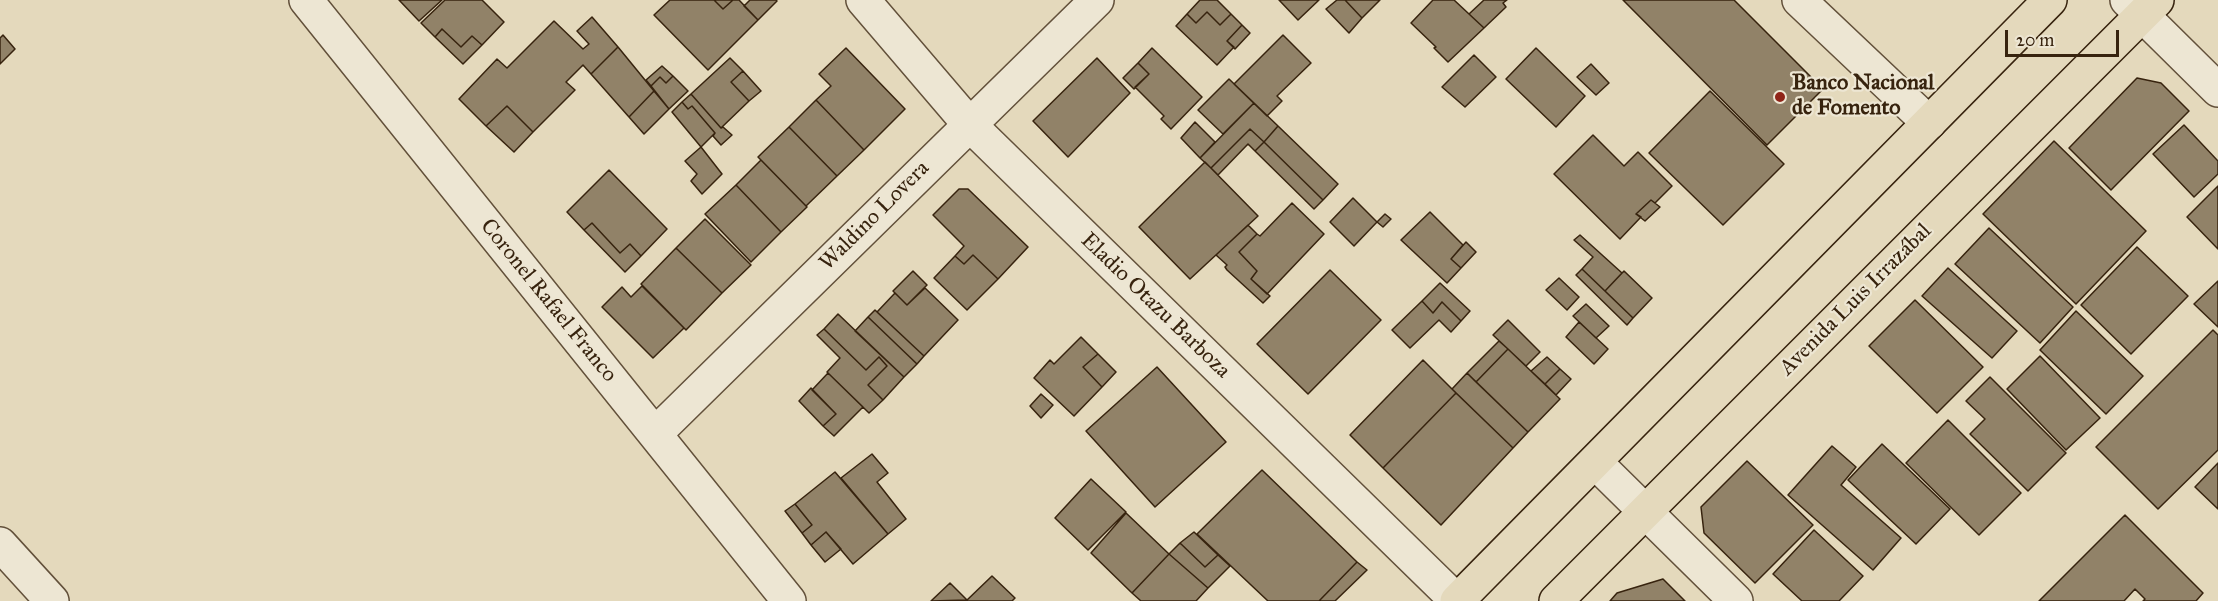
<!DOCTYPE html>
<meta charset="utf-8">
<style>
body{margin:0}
#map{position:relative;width:2218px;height:601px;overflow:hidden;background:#e4d9bc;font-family:"IM FELL Great Primer",serif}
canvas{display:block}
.scale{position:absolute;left:2005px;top:30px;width:114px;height:27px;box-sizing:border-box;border:3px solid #37230e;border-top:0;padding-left:8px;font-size:18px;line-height:21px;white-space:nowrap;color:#37230e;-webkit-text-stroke:4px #ede6d3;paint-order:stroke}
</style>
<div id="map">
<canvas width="2218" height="601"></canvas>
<div class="scale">20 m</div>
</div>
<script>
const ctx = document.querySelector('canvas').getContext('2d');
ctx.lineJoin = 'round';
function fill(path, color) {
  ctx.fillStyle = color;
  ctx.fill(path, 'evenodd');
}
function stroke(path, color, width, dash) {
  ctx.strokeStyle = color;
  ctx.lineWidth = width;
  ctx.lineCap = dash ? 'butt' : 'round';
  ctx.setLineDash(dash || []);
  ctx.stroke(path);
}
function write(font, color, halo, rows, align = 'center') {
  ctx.font = font + ' "IM FELL Great Primer",serif';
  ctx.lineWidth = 4.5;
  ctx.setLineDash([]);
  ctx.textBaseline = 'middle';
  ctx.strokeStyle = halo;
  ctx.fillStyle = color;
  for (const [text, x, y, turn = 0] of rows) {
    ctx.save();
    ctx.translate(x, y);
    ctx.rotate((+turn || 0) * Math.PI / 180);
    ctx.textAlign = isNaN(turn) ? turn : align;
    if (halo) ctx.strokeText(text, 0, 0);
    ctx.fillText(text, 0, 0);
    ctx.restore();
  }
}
const building = new Path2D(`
 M399,0H442L419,21Z
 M445,0H482L504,22L482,45L472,36L461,47L442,29L435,37L421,23Z
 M670,0H714L723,9L733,0H739L758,20L708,70L654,15Z
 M714,0H733L723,9Z
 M750,0H776L777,1L758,20L744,6Z
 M1200,0H1217L1231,14L1220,25L1207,12L1196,23L1187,14Z
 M1279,0H1319L1298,20Z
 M1337,0H1345L1362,18L1349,33L1326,9Z
 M1345,0H1380L1362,18Z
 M1433,0H1454L1484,28L1448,62L1434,48L1436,47L1411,23Z
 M1484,0H1507L1503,3L1506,7L1484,28L1469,14Z
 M1623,0H1734L1823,89L1767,145Z
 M1207,12L1220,25L1231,14L1242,25L1227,41L1234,47L1217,65L1176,26L1187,14L1196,23Z
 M592,17L618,47L591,74L583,65L566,82L575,90L533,132L507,106L486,126L459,99L497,59L507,68L554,21L583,49L589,44L577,31Z
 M1242,25L1250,33L1235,49L1227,41Z
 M442,29L461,47L472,36L482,45L463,64L435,37Z
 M3,35L15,49L0,64V38Z
 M1283,35L1311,63L1277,96L1282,101L1267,116L1234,84Z
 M618,47L654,91L629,117L591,74Z
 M846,48L905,109L864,150L816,100L831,86L819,74Z
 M1152,48L1202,97L1171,129L1161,119L1164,116L1135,87L1149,74L1138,63Z
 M1536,48L1585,96L1556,127L1506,79Z
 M1474,55L1496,77L1465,107L1442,87Z
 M730,58L743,71L731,82L749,101L721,128L691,94Z
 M1097,58L1130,93L1068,157L1033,121Z
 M1138,63L1149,74L1134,89L1123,78Z
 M1591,64L1609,83L1596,95L1577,77Z
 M662,66L673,76L666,83L660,77L651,86L646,80Z
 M743,71L761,91L749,101L731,82Z
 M673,76L688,91L669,109L651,86L660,77L666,83Z
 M2137,78L2161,83L2189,111L2111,190L2069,148Z
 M1229,79L1254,103L1223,134L1198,110Z
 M654,91L669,109L644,134L629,117Z
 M1710,91L1784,164L1723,225L1649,153Z
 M691,94L721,128L723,127L732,135L721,145L713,136L715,133L692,106L688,109L682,102Z
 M816,100L864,150L837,176L789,127Z
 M682,102L688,109L692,106L715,133L701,147L672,112Z
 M1254,103L1278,126L1264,142L1250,129L1211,168L1200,158Z
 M507,106L533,132L514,152L486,126Z
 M1195,122L1215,142L1200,158L1181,138Z
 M2184,125L2218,161V174L2194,197L2153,154Z
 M1278,126L1338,184L1323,200L1264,142Z
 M789,127L837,176L806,206L758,157Z
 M1250,129L1264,142L1255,151L1248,144L1218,175L1211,168Z
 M1593,135L1624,166L1638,152L1672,186L1655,203L1651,200L1636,214L1641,217L1620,239L1554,174Z
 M2054,141L2146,231L2076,304L1983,214Z
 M1264,142L1323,200L1314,209L1255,151Z
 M701,147L722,174L702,194L691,181L697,174L685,161Z
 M761,160L807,207L781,232L736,185Z
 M1205,162L1258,216L1190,279L1139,227Z
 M609,170L667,229L641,256L630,244L620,253L592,223L584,230L567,212Z
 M736,185L781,232L751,262L705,214Z
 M2218,186V249L2187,217Z
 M959,189H968L1028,247L998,279L973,255L964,264L955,256L964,246L933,215Z
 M1353,198L1377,222L1354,246L1330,222Z
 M1651,200L1660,207L1645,221L1636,214Z
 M1292,203L1324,234L1267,294L1251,279L1257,271L1239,252L1257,234L1260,236Z
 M1430,212L1463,245L1451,259L1461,268L1447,283L1401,240Z
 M1385,214L1391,219L1383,227L1377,222Z
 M705,219L751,265L722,293L676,248Z
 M592,223L620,253L630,244L641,256L625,272L584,230Z
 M1248,225L1257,234L1239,252L1257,271L1251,279L1270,296L1263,303L1227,270L1225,267L1227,265L1216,255Z
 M1989,228L2073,307L2040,343L1955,264Z
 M1580,235L1622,273L1605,291L1582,269L1593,257L1574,240Z
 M1466,242L1476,252L1461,268L1451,259Z
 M2137,247L2188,296L2131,354L2081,305Z
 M676,248L722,293L686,330L641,284Z
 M973,255L998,279L967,310L934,278L955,256L964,264Z
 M1948,268L2017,331L1992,358L1922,296Z
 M1582,269L1633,318L1627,325L1576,275Z
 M1330,270L1381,320L1308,394L1257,344Z
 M913,271L927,285L907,305L893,291Z
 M1624,271L1652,298L1633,318L1605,291Z
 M1559,278L1579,297L1567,310L1546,290Z
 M2218,281V327L2194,304Z
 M1440,283L1470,311L1461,321L1442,302L1433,313L1422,301Z
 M642,286L684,328L653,358L602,307L622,287L631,297Z
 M925,288L958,320L924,356L877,312L895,293L907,305Z
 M1915,300L1983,367L1937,413L1869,346Z
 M1422,301L1433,313L1442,302L1461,321L1451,332L1439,320L1410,348L1392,330Z
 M1586,304L1609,326L1596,338L1573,316Z
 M875,310L924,356L917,364L868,317Z
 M2076,311L2143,376L2106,414L2040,350Z
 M838,314L904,377L883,400L868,385L887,366L879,357L866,370L824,329Z
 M868,317L917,364L904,377L855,331Z
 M1508,320L1540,352L1526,366L1493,335Z
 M1579,322L1608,349L1594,364L1566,337Z
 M824,329L866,370L879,357L887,366L868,385L883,400L869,413L827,372L840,358L817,335Z
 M2213,330L2218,335V450L2158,509L2096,447Z
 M1081,337L1098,354L1083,367L1102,387L1074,416L1034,378L1050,360L1054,364Z
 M1499,341L1508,349L1476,382L1467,373Z
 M1508,349L1560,399L1528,432L1476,382Z
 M1098,354L1116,372L1102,387L1083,367Z
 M2040,356L2100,418L2066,450L2007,389Z
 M1547,357L1560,369L1545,384L1531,371Z
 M1423,360L1456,393L1383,468L1350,435Z
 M1157,367L1226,442L1155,507L1086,431Z
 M1560,369L1571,379L1556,395L1545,384Z
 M828,373L863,407L834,436L823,426L836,414L812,390Z
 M1467,373L1528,432L1513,448L1452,389Z
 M1990,377L2066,453L2028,491L1970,434L1985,419L1966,401Z
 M811,388L836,414L823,426L799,401Z
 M1456,393L1513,448L1441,525L1383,468Z
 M1041,394L1053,405L1041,418L1030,406Z
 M1948,420L2021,493L1979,535L1906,463Z
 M1882,444L1950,509L1916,544L1848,480Z
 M1832,446L1856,467L1841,485L1901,538L1873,570L1788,495Z
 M872,454L888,473L877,482L906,519L888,534L841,478Z
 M1747,461L1813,525L1755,583L1704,533L1701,507Z
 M2218,463V509L2195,487Z
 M1262,470L1357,562L1319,601H1268L1197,534Z
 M835,472L888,534L853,564L826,532L811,545L802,533L812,525L795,504Z
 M1091,479L1126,512L1088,550L1055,518Z
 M795,504L812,525L802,533L785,511Z
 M1126,513L1169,554L1132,593L1091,553Z
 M2125,515L2203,593L2196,601H2143L2145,599L2135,589L2124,601H2039Z
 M1814,530L1863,576L1839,601H1802L1773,574Z
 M826,532L841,549L825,562L811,545Z
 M1194,532L1218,555L1205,567L1180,543Z
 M1180,543L1205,567L1218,555L1230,566L1208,588L1169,554Z
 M1169,554L1208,588L1196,601H1141L1132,593Z
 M1357,562L1367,570L1335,601H1319Z
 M992,576L1015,598L1012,601H966Z
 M1663,579L1685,601H1610L1617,593Z
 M950,583L967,600L931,601Z`);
fill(building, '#918268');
stroke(building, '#37230e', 1.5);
const minor = new Path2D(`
 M306,0L789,601
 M863,0L969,124L1457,601
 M1799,0L1929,123
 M2127,0L2218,90
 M655,434L1097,0
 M1595,462L1736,601
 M0,544L52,601`);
const trunk = new Path2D(`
 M1457,601L2050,0
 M1556,601L2157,0`);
stroke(minor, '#62503a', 36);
stroke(trunk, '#37230e', 36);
stroke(minor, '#ede6d3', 33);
stroke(trunk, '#e4d9bc', 33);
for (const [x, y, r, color] of [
 [1780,97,6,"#8f2418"]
]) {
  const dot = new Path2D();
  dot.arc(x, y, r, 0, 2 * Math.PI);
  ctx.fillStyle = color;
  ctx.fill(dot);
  stroke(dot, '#ede6d3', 2);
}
write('bold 22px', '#37230e', '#ede6d3', [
 ["Banco Nacional",1792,84],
 ["de Fomento",1792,109]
], 'left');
write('22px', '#37230e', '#ede6d3', [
 ["Waldino Lovera",875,216,-45],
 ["Avenida Luis Irrazábal",1856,300,-45],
 ["Coronel Rafael Franco",548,301,51],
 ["Eladio Otazu Barboza",1155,306,44]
]);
</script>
